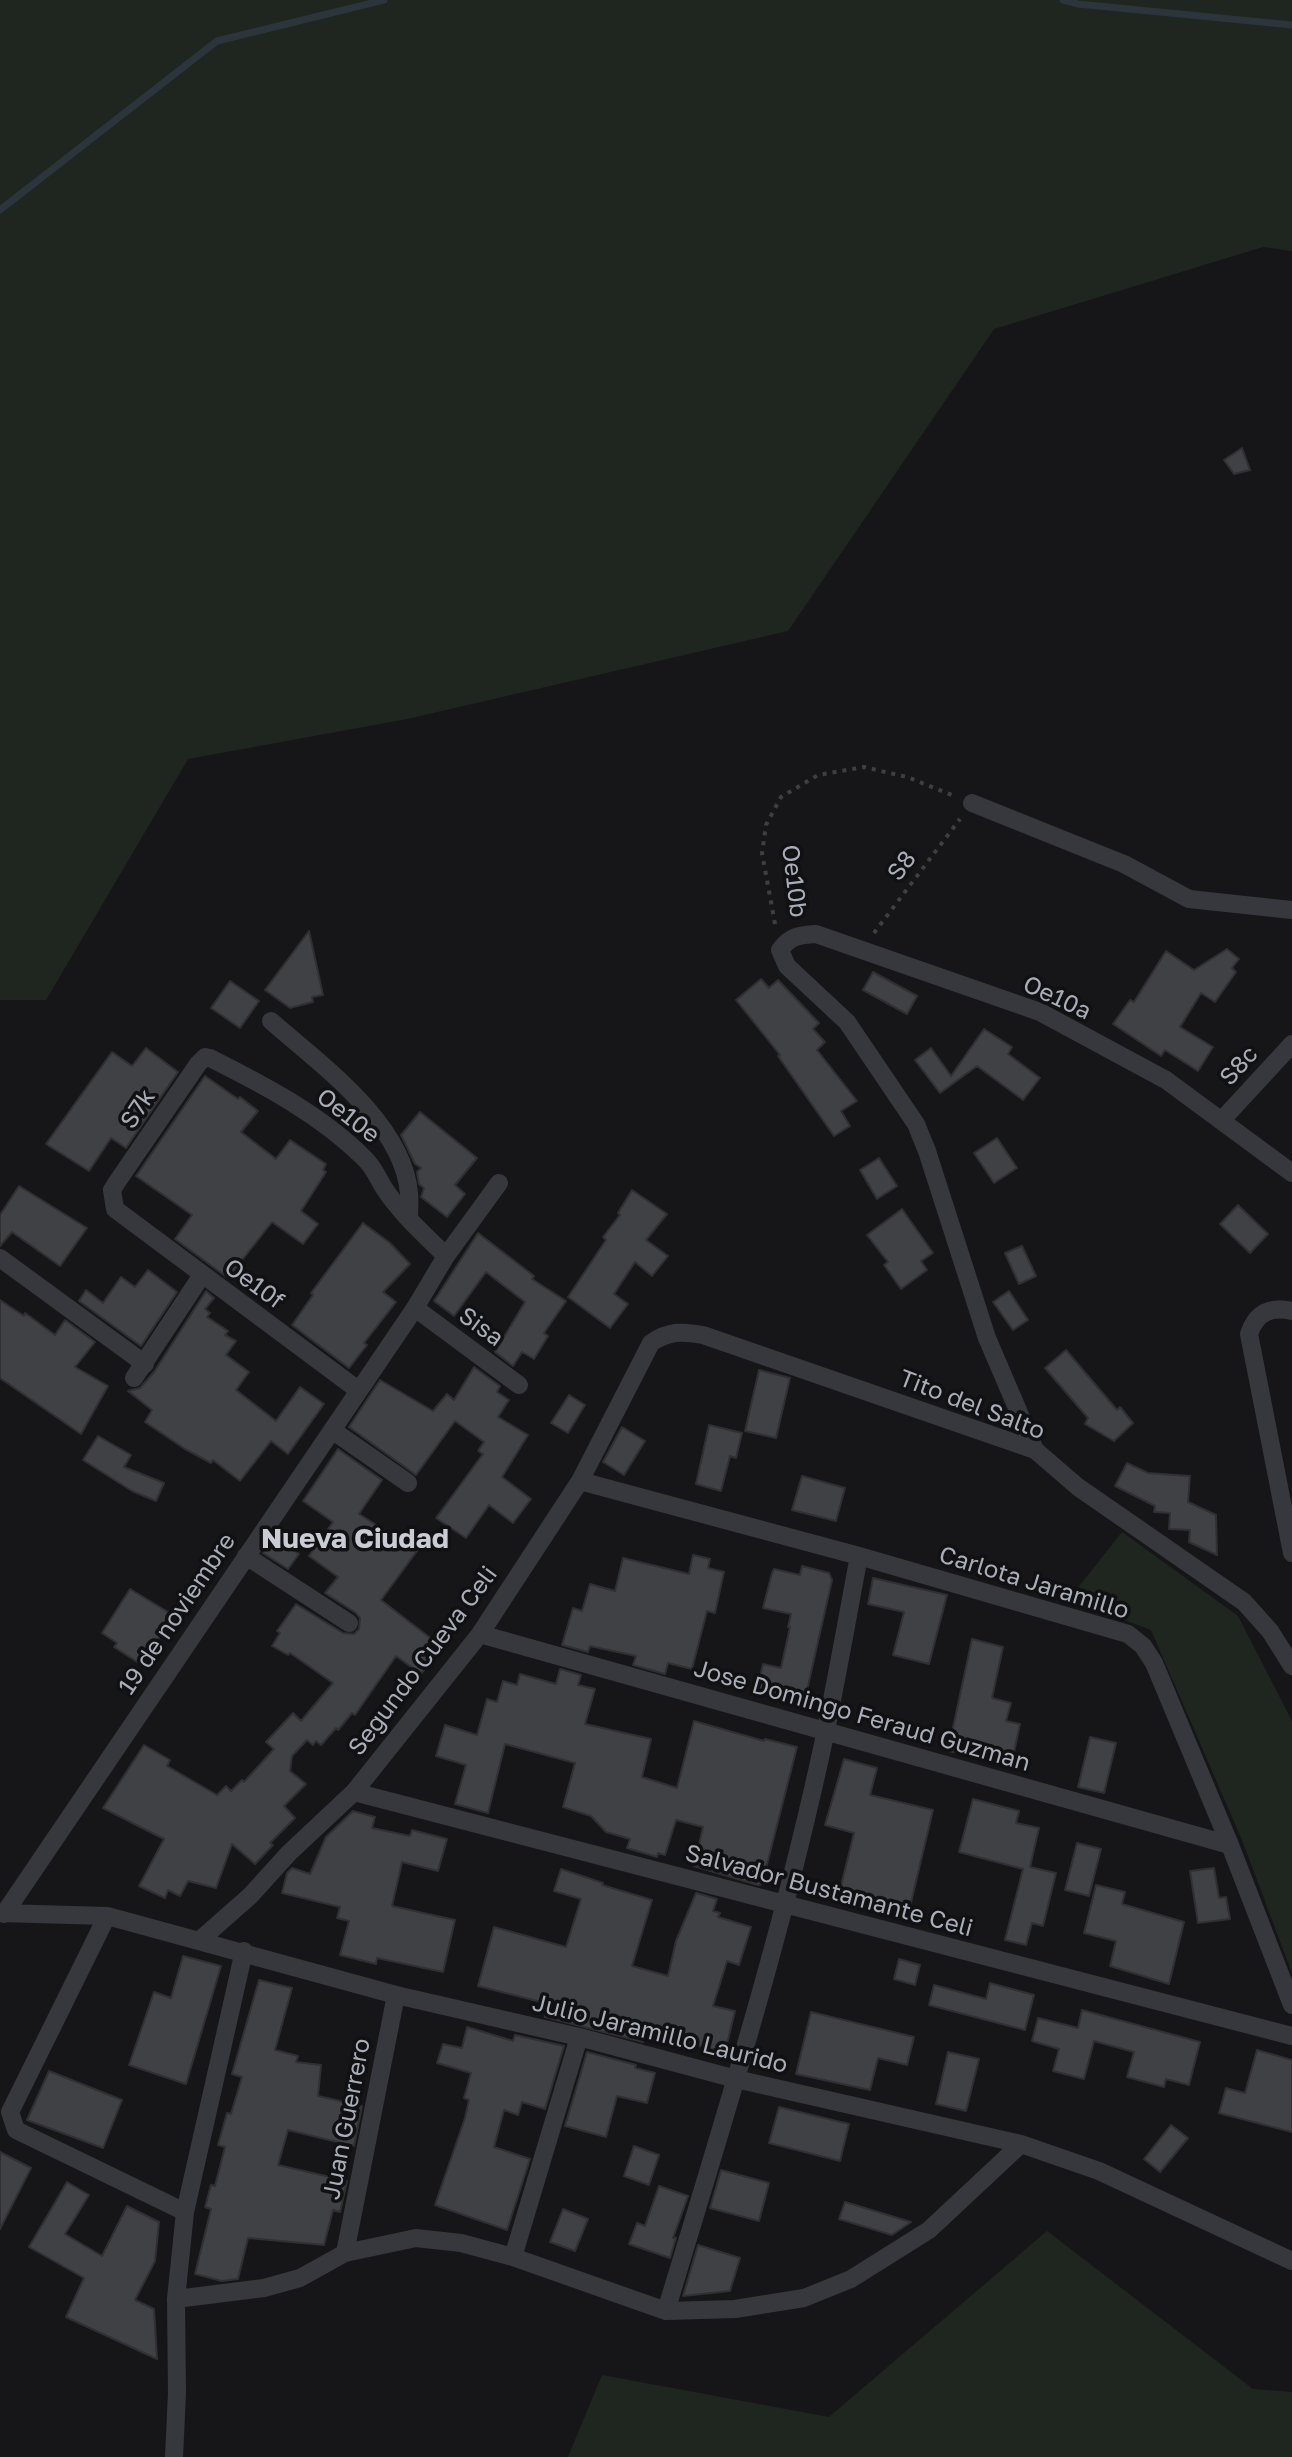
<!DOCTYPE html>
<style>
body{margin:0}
canvas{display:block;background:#161618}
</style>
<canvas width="1292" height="2457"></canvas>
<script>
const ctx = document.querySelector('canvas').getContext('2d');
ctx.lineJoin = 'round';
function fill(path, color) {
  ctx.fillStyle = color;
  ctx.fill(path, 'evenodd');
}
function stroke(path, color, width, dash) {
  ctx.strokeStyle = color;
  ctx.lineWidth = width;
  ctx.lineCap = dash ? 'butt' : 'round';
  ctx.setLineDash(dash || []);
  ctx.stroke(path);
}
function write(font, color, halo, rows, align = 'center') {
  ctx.font = font + ' "Golos Text",sans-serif';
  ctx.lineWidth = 7;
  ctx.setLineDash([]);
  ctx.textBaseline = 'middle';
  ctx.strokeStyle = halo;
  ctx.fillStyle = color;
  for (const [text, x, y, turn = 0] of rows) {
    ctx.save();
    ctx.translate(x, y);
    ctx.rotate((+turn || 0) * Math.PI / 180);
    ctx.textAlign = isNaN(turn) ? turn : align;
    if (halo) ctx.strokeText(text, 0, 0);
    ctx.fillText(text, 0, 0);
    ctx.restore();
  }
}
fill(new Path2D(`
 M0,0H1292V251L1263,247L994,329L788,631L407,719L188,759L46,1000H0Z
 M1122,1532L1238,1616L1292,1721V1973L1242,1840L1151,1630L1069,1599Z
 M1047,2231L1253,2389L1292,2392V2457H568L602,2375L829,2417Z`), '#1e261f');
stroke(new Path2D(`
 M1063,0L1078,4L1292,25
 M0,210L217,41L384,0`), '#2c353c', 7);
const building = new Path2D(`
 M1242,448L1250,470L1234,474L1224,460Z
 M309,931L323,995L312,997L313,1002L290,1008L265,990Z
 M1227,949L1239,959L1232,968L1236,972L1215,1002L1201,993L1180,1027L1213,1047L1198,1071L1165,1050L1161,1056L1113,1024L1130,1000L1134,1002L1166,951L1194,970Z
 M873,972L917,996L907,1014L863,990Z
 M761,979L769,988L778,980L819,1023L813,1029L825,1042L817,1050L857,1101L841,1111L850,1126L834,1136L778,1056L780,1055L736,1000Z
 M230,981L259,1001L240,1028L211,1008Z
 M984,1029L1012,1047L1008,1054L1040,1078L1023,1100L977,1066L940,1093L915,1060L931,1048L951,1076Z
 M146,1048L178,1072L126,1148L111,1138L89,1171L46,1144L112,1052L132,1066Z
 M205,1076L238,1099L240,1097L258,1111L241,1132L276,1159L290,1140L326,1164L323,1170L326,1172L301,1211L318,1224L303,1244L272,1222L228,1278L175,1239L192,1215L136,1176Z
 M420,1112L477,1158L455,1185L465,1194L447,1217L421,1197L424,1188L419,1184L417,1172L421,1168L415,1164L401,1135Z
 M997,1138L1017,1168L994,1183L974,1153Z
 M879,1158L897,1186L877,1199L860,1170Z
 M19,1186L87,1228L60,1266L12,1232L0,1246V1215Z
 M632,1190L667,1214L646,1240L668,1256L652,1276L635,1262L614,1294L628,1304L610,1328L568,1297L606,1240L603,1237L620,1215L618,1213Z
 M1238,1205L1268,1234L1250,1253L1220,1224Z
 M902,1209L933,1253L921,1261L927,1270L901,1289L884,1265L888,1262L867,1235Z
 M363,1223L390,1243L410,1264L383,1292L396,1302L364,1343L367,1345L349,1368L292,1325L313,1295L311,1293Z
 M478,1233L534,1276L532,1279L566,1301L544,1333L548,1336L534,1359L522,1352L513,1366L495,1352L525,1302L486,1272L454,1316L434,1301Z
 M1022,1246L1036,1276L1019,1284L1005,1253Z
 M148,1270L177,1292L141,1346L79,1301L86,1290L103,1303L121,1277L135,1287Z
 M206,1291L214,1298L205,1309L210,1313L207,1317L228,1331L225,1335L236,1341L226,1355L249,1372L236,1390L276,1421L300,1387L324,1404L288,1454L271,1441L240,1481L213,1460L211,1463L185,1449L145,1422L152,1410L128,1391L140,1388L154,1372Z
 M1009,1291L1028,1320L1013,1330L993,1302Z
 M0,1300L24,1316L25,1313L55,1335L65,1320L95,1342L75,1367L108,1386L81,1434L0,1378Z
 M1066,1350L1117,1410L1120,1407L1133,1423L1114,1441L1085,1424L1088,1418L1045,1368Z
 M474,1367L500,1386L497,1392L509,1400L498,1417L528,1435L502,1477L531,1499L513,1523L489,1505L466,1538L436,1518L483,1454L478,1451L484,1442L455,1421L416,1475L349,1427L380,1380L433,1411L447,1394L454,1400Z
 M759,1370L790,1378L776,1438L745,1431Z
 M569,1395L585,1405L568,1433L551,1423Z
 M709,1425L742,1433L736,1458L730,1456L721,1491L696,1484Z
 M622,1427L645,1441L624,1475L603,1462Z
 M98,1436L131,1455L124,1467L164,1483L156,1501L132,1491L83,1460Z
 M338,1449L382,1480L359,1514L417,1551L381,1600L442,1647L421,1674L396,1656L355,1715L352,1713L338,1730L336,1728L321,1745L316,1741L313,1745L307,1740L292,1756L290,1771L306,1784L284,1806L295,1818L270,1843L273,1845L255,1864L232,1844L216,1888L188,1881L180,1896L168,1890L165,1898L139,1886L164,1839L103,1808L144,1745L170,1760L167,1766L217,1795L226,1786L231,1791L242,1780L244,1782L274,1749L266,1742L293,1713L301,1721L333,1683L290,1653L288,1655L272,1646L280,1633L277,1631L296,1604L343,1633L354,1634L359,1629L360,1618L356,1613L325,1593L338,1577L309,1556L333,1522L303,1501Z
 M1127,1463L1148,1473L1190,1476L1188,1502L1216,1515L1217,1555L1189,1542L1190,1530L1169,1529L1170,1513L1154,1512L1155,1506L1115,1486Z
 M802,1476L845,1488L836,1521L792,1510Z
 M274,1537L299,1554L288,1569L263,1553Z
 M693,1555L710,1559L708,1568L724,1572L715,1613L707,1611L692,1669L668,1663L665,1674L633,1665L636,1656L590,1646L588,1652L562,1645L573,1608L582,1611L590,1584L615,1591L623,1558L689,1574Z
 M802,1566L829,1573L832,1580L805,1699L757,1689L763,1664L781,1668L790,1627H788L791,1614L763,1608L772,1573L774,1569L800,1575Z
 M873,1578L947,1595L929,1664L893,1655L904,1612L868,1604Z
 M130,1589L173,1615L142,1665L114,1647L117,1643L102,1633Z
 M972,1639L1003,1647L992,1698L1011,1703L1006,1721L1020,1724L1013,1757L981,1750L980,1757L948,1751Z
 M560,1669L581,1675L578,1685L595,1689L585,1724L651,1739L642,1777L677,1788L694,1721L764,1741L765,1739L797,1747L762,1884L758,1885L694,1866L703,1827L676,1820L665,1855L658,1853L657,1857L627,1848L630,1839L606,1832L591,1816L563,1807L575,1763L505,1744L488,1813L455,1804L466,1765L436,1756L445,1725L477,1735L487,1699L497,1702L503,1681L517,1685L520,1674L556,1684Z
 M1090,1737L1116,1743L1104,1793L1078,1787Z
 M844,1759L877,1768L870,1795L933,1810L909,1911L839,1894L854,1833L825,1825Z
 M973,1799L1019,1811L1016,1823L1039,1828L1030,1867L1056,1873L1043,1926L1032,1923L1026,1945L1005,1940L1023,1869L959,1852Z
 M353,1811L375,1817L372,1828L410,1836L412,1830L447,1839L438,1871L402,1862L392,1906L455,1920L443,1972L377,1958L376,1964L340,1955L349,1921L337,1918L340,1907L282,1893L287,1873L292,1868L310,1874L326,1837Z
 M1077,1843L1101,1849L1089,1896L1065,1890Z
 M1214,1868L1219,1898L1226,1897L1230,1919L1198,1923L1190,1871Z
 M561,1869L603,1883L602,1885L652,1900L632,1966L668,1976L676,1941L696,1893L717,1899L713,1911L720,1913L718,1917L751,1927L739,1965L727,1961L713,2006L735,2011L725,2052L645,2033L643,2042L545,2017L549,2004L478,1986L494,1927L566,1947L581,1899L554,1891Z
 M1096,1885L1125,1892L1122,1904L1184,1922L1169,1984L1110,1966L1116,1941L1084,1933Z
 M183,1956L221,1966L186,2084L129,2065L154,1992L171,1998Z
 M899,1959L920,1965L915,1985L894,1979Z
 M259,1980L292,1988L275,2050L298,2056L296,2062L321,2065L318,2096L362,2106L354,2146L288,2130L278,2165L347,2181L340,2212L333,2210L324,2245L248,2238L238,2279L222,2281L195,2274L211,2209L205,2207L211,2185L215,2186L225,2147L218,2145L227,2113L231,2114L242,2077L232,2074Z
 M990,1983L1034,1995L1025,2030L929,2005L934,1985L986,1999Z
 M1082,2010L1200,2042L1189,2085L1166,2079L1164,2087L1127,2077L1134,2052L1094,2041L1084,2079L1053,2071L1059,2049L1032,2041L1038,2018L1078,2028Z
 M811,2012L914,2037L907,2065L878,2058L870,2090L796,2074Z
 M467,2027L513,2041L515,2035L564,2046L545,2109L522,2102L518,2115L504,2110L494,2147L530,2159L507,2230L435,2205L465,2118L469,2100L464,2098L471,2073L437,2063L443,2044L462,2048Z
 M1257,2050L1292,2060V2132L1219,2113L1226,2088L1245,2093Z
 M587,2052L636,2065L635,2068L655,2073L647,2103L617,2096L606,2137L565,2126Z
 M948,2052L979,2059L966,2111L936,2104Z
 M49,2071L122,2100L103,2148L27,2120Z
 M779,2107L849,2124L840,2161L769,2143Z
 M1171,2125L1188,2138L1160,2172L1144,2159Z
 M634,2146L659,2155L649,2185L624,2176Z
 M0,2152L31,2168L0,2229Z
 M721,2170L769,2183L759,2221L710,2208Z
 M67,2182L89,2195L65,2234L102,2256L127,2206L159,2222L155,2261L135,2300L154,2309L157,2359L66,2317L84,2278L29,2247Z
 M659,2186L688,2196L673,2238H676L670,2258L629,2244L637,2223L645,2226Z
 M845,2202L911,2222L892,2235L839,2219Z
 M563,2209L588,2219L575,2251L550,2242Z
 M698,2245L740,2258L730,2291L683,2296Z`);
fill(building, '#404145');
stroke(building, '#303034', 2);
stroke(new Path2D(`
 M775,924L762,853L766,825L781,797L818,775L864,767L907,777L952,795
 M874,933L960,819`), '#3d3f44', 4, [4, 6]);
stroke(new Path2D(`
 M972,803L1124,864L1189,899L1292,910
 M271,1021C320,1064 403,1123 409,1193C410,1201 409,1210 409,1218
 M1221,1121L1292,1044
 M0,1258L145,1364
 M415,1308L519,1385
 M1292,1311C1270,1306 1256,1313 1249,1334L1292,1553
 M134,1378L202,1275
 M358,1390L115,1209L112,1190L117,1182L198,1064L205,1057L210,1058C264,1085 321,1115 364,1158C374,1167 377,1177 384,1188C400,1213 425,1235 446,1256
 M332,1430L408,1483
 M1035,1450L987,1338L927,1151L916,1124L847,1022L787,966L780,950C790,936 799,935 816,934L1040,1012L1166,1080L1292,1173
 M580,1481L859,1556L1128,1634L1143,1646L1154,1663L1230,1845L1292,2005
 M246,1556L349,1623
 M480,1634L1230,1845
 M354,1792L1292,2036
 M0,1913L107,1916L122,1920L396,1995L579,2037L736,2079L1021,2144L1099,2171L1292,2261
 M4,1914L415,1308L446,1256L499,1183
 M107,1916L10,2112L16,2130L185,2212
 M200,1940L250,1896L289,1853L354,1792L480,1634L580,1481L651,1343C668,1331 682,1331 703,1335L1035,1450L1078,1487L1244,1602L1270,1631L1292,1666
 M345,2253L396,1995
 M513,2257L579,2037
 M176,2299L264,2288L300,2278L345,2253L416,2238L461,2243L513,2257L666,2311L735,2309L804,2298L851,2279L929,2230L1021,2144
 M666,2311C724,2119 785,1926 826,1730C838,1672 848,1614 859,1556
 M174,2457L177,2393L176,2299L185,2212L244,1951`), '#37383d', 18);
write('24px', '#a8adb8', '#111113', [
 ["S8",902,866,-53],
 ["Oe10b",794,881,83],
 ["Oe10a",1057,998,25],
 ["S8c",1239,1066,-48],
 ["S7k",138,1109,-56],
 ["Oe10e",348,1116,38],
 ["Oe10f",254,1284,36],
 ["Sisa",481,1327,36],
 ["Tito del Salto",972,1405,21],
 ["Carlota Jaramillo",1034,1583,17],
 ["19 de noviembre",177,1614,-56],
 ["Segundo Cueva Celi",423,1661,-53],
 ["Jose Domingo Feraud Guzman",862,1716,16],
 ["Salvador Bustamante Celi",829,1891,15],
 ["Julio Jaramillo Laurido",660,2034,14],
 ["Juan Guerrero",347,2119,-79]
]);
write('bold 28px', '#c9ccd4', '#111113', [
 ["Nueva Ciudad",355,1539]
]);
</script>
